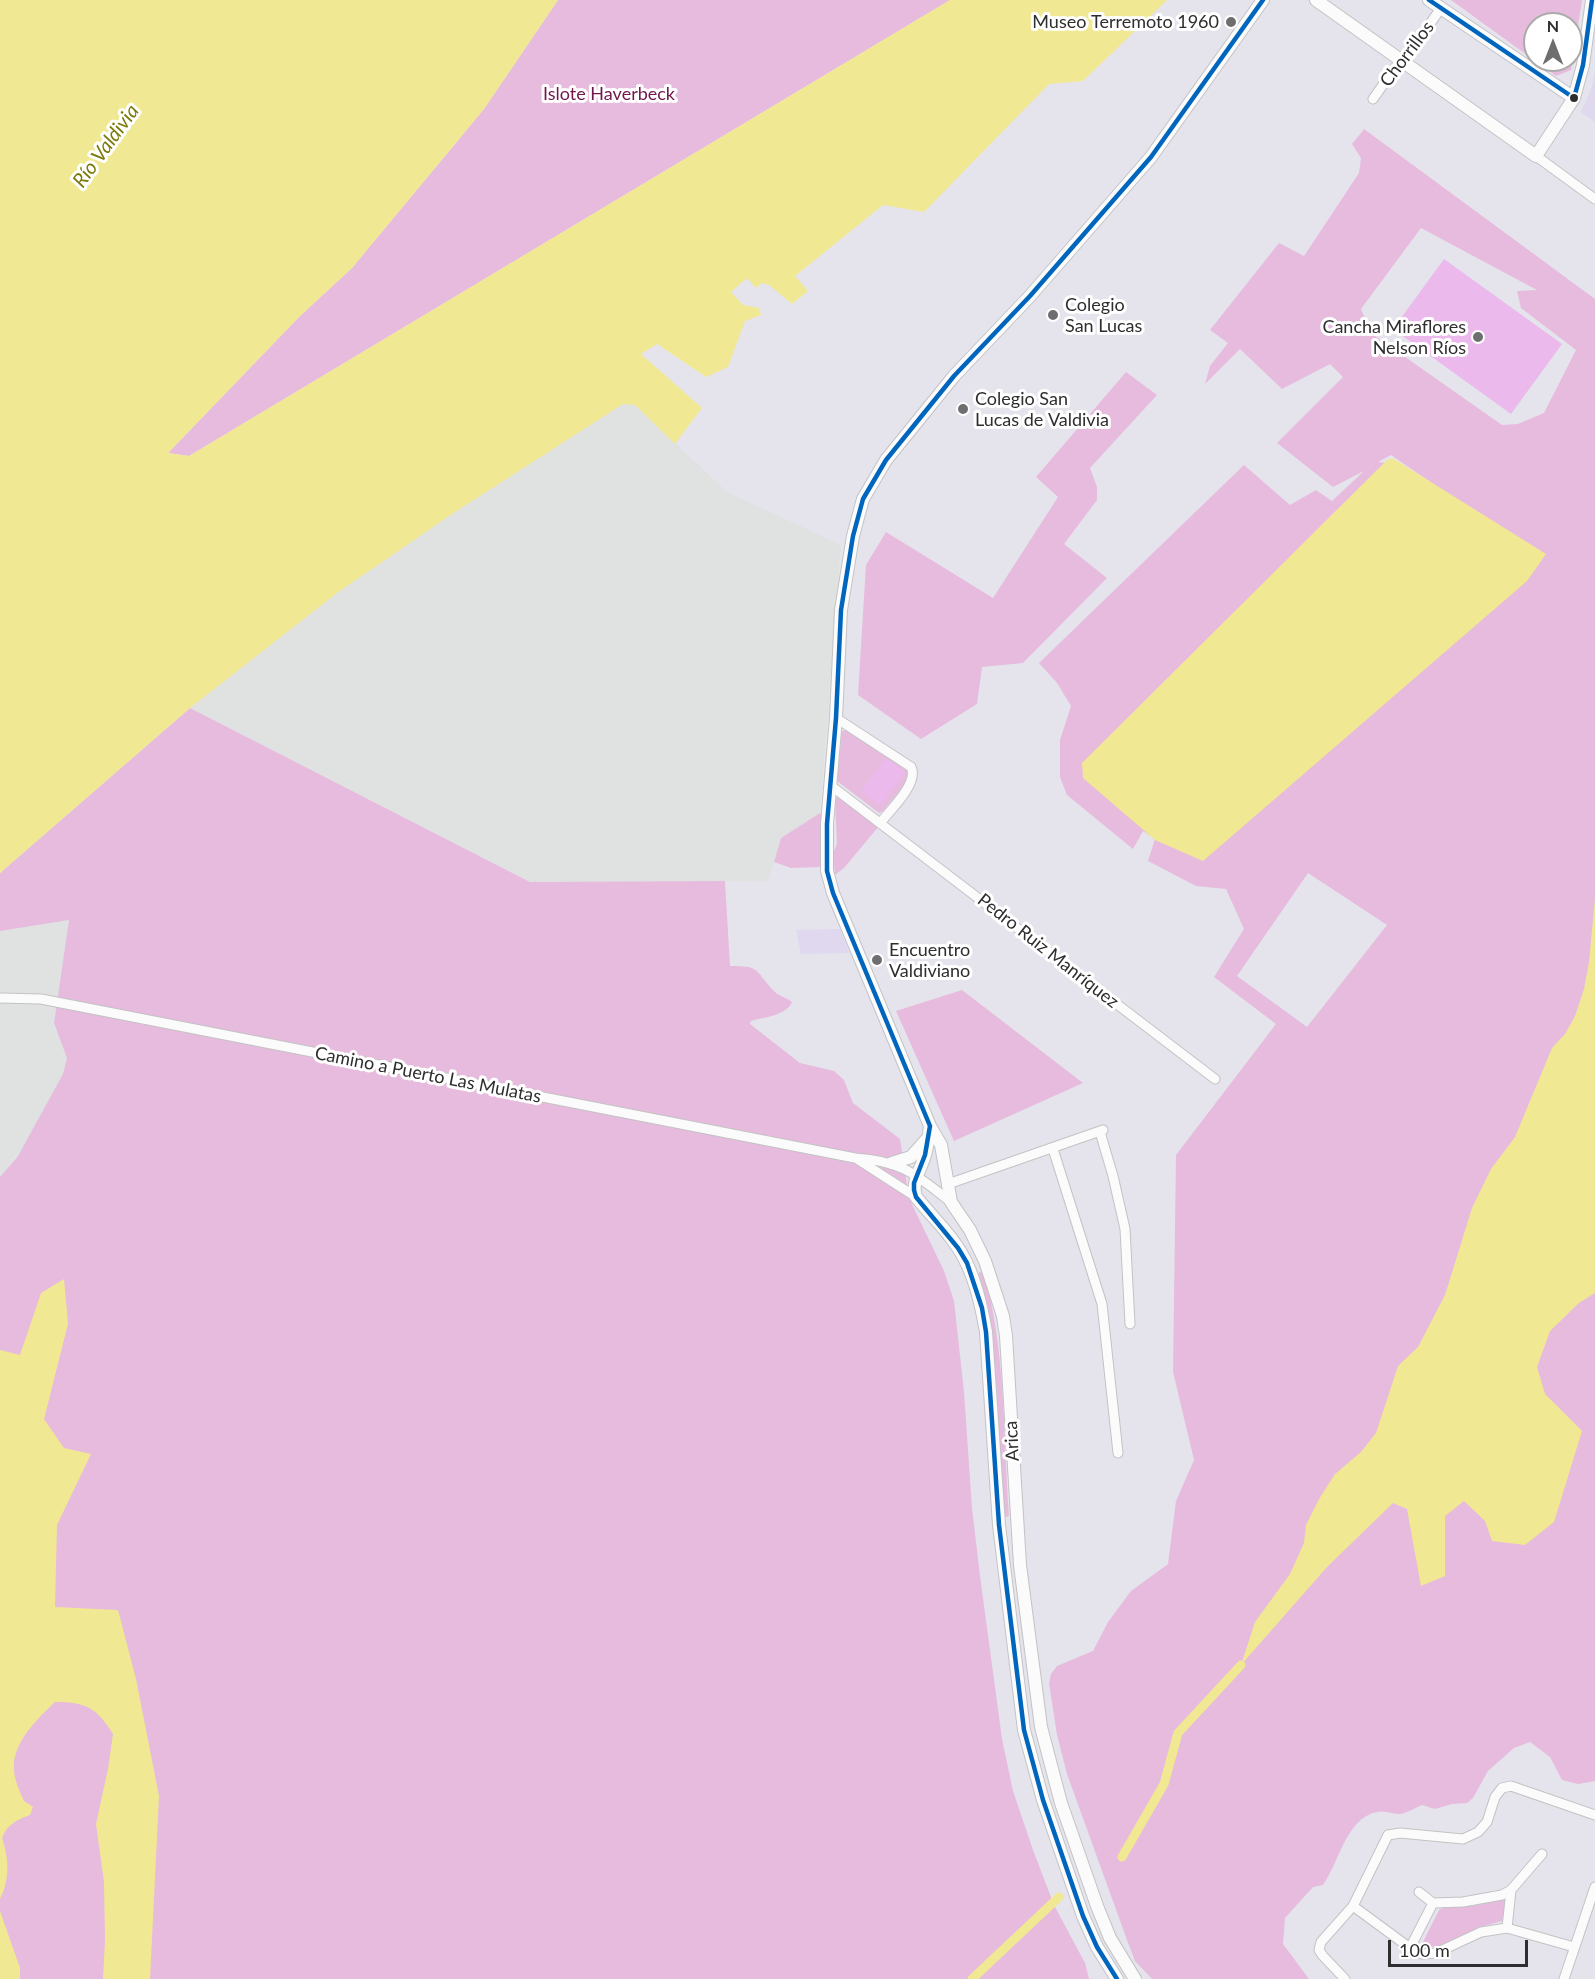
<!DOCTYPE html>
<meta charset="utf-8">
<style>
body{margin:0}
#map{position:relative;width:1595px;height:1979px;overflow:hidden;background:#e5e4ec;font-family:Lato,sans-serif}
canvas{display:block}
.north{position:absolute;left:1523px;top:12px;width:60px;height:60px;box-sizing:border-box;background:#fff;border:2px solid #ababab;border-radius:50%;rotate:0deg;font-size:16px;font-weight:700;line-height:24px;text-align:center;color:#2e2e2e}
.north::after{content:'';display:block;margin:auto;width:21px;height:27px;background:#6e6e70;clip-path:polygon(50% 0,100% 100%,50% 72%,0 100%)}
.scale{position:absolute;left:1388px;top:1940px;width:140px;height:27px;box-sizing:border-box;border:3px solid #2e2e2e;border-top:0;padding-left:8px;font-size:18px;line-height:21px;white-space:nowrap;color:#2e2e2e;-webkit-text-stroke:4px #fff;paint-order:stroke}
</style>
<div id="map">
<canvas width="1595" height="1979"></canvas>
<div class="north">N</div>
<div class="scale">100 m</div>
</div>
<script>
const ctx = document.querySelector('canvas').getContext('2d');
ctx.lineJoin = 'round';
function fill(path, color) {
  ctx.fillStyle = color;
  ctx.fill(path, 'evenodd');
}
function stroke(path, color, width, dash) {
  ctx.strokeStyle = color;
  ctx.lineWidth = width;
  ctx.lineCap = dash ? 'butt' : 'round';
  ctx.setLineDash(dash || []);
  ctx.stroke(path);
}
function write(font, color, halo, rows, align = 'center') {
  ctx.font = font + ' Lato,sans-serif';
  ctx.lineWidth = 6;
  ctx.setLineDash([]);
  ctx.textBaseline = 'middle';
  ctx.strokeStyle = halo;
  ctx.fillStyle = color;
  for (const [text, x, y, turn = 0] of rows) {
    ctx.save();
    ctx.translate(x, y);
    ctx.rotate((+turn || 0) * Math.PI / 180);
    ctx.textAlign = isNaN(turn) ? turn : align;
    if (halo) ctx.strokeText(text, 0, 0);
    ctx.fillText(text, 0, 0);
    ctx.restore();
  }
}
fill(new Path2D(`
 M623,404L635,405L727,492L841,545L820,813L781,838L768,881L531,882L190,708L337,593L452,514Z
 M69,920L54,1023L72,1071L59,1101L0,1177V931Z`), '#dfe2e1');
fill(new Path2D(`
 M1595,70V122L1581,112L1592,87Z
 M840,929L849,953L801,954L796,930Z`), '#dfd8ef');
fill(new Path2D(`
 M558,0H950L189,456L168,453L299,317L352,268L484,109Z
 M1451,0H1582L1571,70L1556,76ZM1535,24H1571V60H1535Z
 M1364,129L1595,299V1781L1578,1784L1562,1780L1550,1757L1530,1742L1514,1748L1488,1771L1473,1798L1467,1803L1452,1804L1435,1809L1422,1805C1415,1808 1407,1813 1400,1814C1393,1814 1384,1810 1377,1812C1346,1818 1339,1863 1323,1885L1313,1887L1285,1918L1283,1944L1309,1979H1152L1135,1961L1127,1940L1067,1774L1057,1735L1049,1683L1051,1674L1057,1666L1093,1651L1108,1622L1131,1591L1168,1564L1176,1501L1194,1460L1173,1372L1176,1155L1276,1024L1214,977L1244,929L1226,889L1196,886L1148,861L1155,839L1143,831L1133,849L1067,795L1060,777V740L1071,706L1057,683L1039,663L1244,465L1290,505L1316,490L1332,501L1364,471L1333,487L1277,443L1343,377L1330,364L1282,389L1240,349L1205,384L1210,366L1228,343L1210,330L1279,243L1304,256L1359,173L1361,158L1352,144ZM1421,228L1537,290L1517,291L1521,308L1576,350L1544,413L1518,424L1502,425L1371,333L1361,309ZM1391,455L1442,490L1389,463L1378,462ZM1308,873L1387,925L1307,1027L1237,976Z
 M1126,372L1157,395L1090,468L1097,487V500L1064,544L1107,578L1023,663L982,667L977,704L921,739L858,695L866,565L886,532L993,598L1058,497L1036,477Z
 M190,708L530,882L725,881L730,966C760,966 754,969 772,989C777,996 786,997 792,1002C786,1016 764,1017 751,1021L750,1024L800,1063L834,1071L844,1080L853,1103L900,1139L909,1198L944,1271L954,1301L964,1392L972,1508L980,1576L1002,1739L1013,1791L1033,1850L1054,1905L1085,1963L1089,1979H0V1177L18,1156L63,1074L67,1058L54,1023L69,920L0,931V873Z
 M847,730L908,770L909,779L883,811L879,813L837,781L842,731Z
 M843,797L879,826L844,868L835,875L833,853L837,844L835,801L836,798Z
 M820,813L822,816V864L819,867L791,868L774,862L781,838Z
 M962,990L1083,1083L954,1141L896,1011Z
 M981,1271L984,1273C1006,1351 1003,1435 1009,1515L1007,1517H1004L977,1275Z
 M1505,1898L1508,1902L1502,1921L1480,1927L1438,1947H1424L1422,1944L1439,1910L1446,1906H1473Z`), '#e7bbdd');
fill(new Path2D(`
 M1444,259L1562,344L1511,414L1393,329Z
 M886,758L906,772L880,806L861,791Z`), '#ebb9eb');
fill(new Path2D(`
 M0,0H558L484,109L352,268L299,317L168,453L189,456L950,0H1167L1083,81L1049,84L924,212L883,205L795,276L808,291L792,304L769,285L762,283L756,288L747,278L731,292L743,305L759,308L761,315L745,321L728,367L706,377L657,344L641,354L702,408L675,444L635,405L623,404L452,514L337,593L190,708L0,873Z
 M1388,459H1394L1546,554L1527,581L1203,861L1155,840L1083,778L1082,763Z
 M1595,899V1293L1579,1303L1550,1331L1537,1367L1545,1394L1582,1431L1554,1522L1525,1545L1492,1541L1485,1521L1464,1501L1445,1516V1576L1421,1586L1407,1509L1393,1503L1327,1567L1241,1665L1255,1622L1290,1574L1304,1543L1306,1525L1319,1499L1335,1474L1361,1452L1376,1433L1398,1366L1418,1347L1445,1295L1472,1208L1491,1169L1515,1137L1552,1048L1565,1034L1575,1016L1584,989L1589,962Z
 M64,1279L68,1324L44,1419L64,1448L91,1454L57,1525L55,1607L118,1610L136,1679L159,1796L150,1979H103L105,1940L104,1882L96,1824L108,1769L113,1734C97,1708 86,1702 55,1702C38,1718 12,1743 14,1769C14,1780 20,1792 24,1801L33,1807L30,1815C17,1820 7,1824 2,1838C9,1858 10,1880 0,1899V1350L20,1355L41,1293Z
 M0,1911L20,1968V1979H0Z`), '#f1e894');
stroke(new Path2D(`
 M1122,1857L1164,1784L1178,1733L1241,1665
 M972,1979L1059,1897`), '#f1e894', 9);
const street = new Path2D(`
 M1373,99L1397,65L1404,61L1441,8
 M1536,156L1595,199
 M836,718L911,767C919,783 891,809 881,822
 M830,785L1215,1079
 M0,998L41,999L855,1158C902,1161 915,1174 951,1202
 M1100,1132L1113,1176L1125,1229L1130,1324
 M1053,1149L1102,1304L1118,1453
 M857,1159L916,1197
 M948,1184L1103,1130
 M1419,1892L1433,1903L1463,1902L1502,1895L1511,1890L1542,1854
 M1353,1906L1410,1948L1422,1954L1436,1953L1481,1932L1507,1928L1574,1947
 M1507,1928L1511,1890
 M1410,1948L1433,1903
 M1345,1979L1323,1956L1319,1950L1321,1942L1353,1906L1388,1835L1400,1833L1463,1839L1478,1832L1487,1822L1495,1797L1502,1788L1511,1786L1595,1815
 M1564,1979L1595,1887`);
const secondary = new Path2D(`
 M1316,0L1536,156L1574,98L1583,65L1592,0
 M1429,0L1574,98
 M930,1126C929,1135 928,1145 925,1155C921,1170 911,1181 916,1197C933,1218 956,1239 967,1264C977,1285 982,1309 986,1332L999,1525L1024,1730L1043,1800L1083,1916L1097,1947L1117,1979
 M892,1163L911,1157L927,1139
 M1135,1979L1110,1938L1097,1906L1061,1803L1041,1727L1020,1565L1006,1336L1003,1316L985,1261L970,1230L951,1202L941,1145L930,1126L833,893L827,871V824L836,718L841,610L853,536L863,499L886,460L954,376L1030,296L1151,157L1263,0`);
stroke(street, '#c3c3c4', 11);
stroke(secondary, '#c3c3c4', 14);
stroke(street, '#fbfbfc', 9);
stroke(secondary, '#fbfbfc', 12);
stroke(new Path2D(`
 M1429,0L1574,98L1583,65L1592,0
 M1117,1979L1097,1947L1083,1916L1043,1800L1024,1730L999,1525L986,1332L982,1308L967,1263L958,1248L916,1197L914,1190V1183L925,1155L930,1126L833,893L827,871V824L836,718L841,610L853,536L863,499L886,460L954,376L1030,296L1151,157L1263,0`), '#0065bd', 4.5);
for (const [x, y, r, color] of [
 [1231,22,6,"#6e6e70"],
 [1574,98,5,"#2e2e2e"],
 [1053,315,6,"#6e6e70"],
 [1478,337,6,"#6e6e70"],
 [963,409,6,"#6e6e70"],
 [877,960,6,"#6e6e70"]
]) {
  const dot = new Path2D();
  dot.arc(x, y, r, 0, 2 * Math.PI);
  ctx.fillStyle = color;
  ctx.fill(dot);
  stroke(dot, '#fff', 2);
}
write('18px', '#2e2e2e', '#fff', [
 ["Museo Terremoto 1960",1219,22,"right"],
 ["Colegio",1065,305],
 ["San Lucas",1065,326],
 ["Cancha Miraflores",1466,327,"right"],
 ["Nelson Ríos",1466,348,"right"],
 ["Colegio San",975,399],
 ["Lucas de Valdivia",975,420],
 ["Encuentro",889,950],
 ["Valdiviano",889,971]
], 'left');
write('18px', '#2e2e2e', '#fff', [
 ["Chorrillos",1407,54,-53],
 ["Pedro Ruiz Manríquez",1048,951,38],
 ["Camino a Puerto Las Mulatas",428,1075,11],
 ["Arica",1012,1441,-93]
]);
write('18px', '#71174b', '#fff', [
 ["Islote Haverbeck",609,94]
]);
write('italic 20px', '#7b7909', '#fff', [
 ["Río Valdivia",106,146,-54]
]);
</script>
